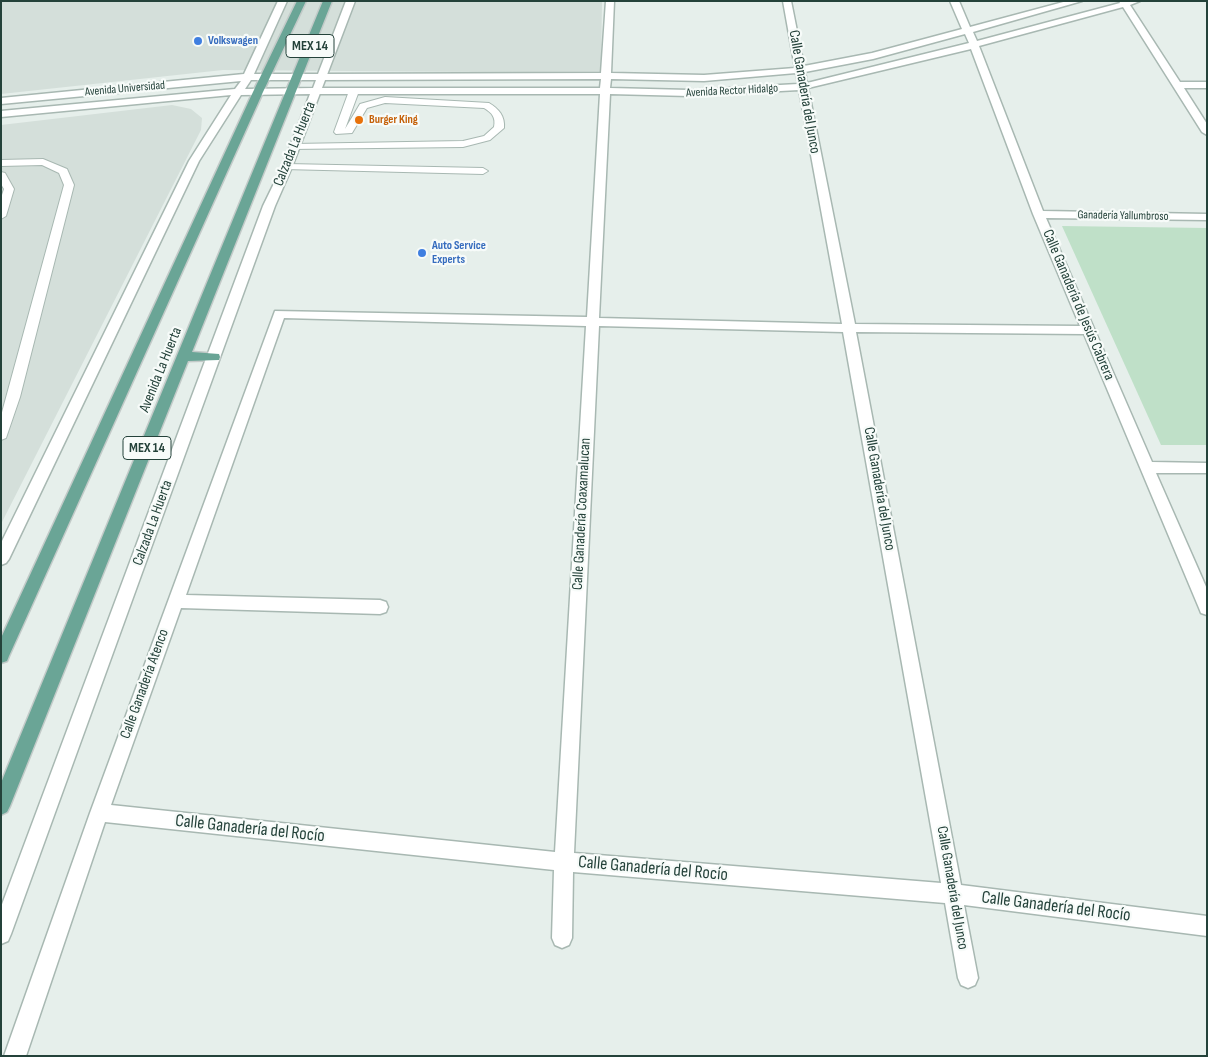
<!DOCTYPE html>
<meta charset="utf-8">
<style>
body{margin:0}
#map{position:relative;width:1208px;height:1057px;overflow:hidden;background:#e6efeb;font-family:"Sofia Sans Condensed",sans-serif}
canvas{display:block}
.frame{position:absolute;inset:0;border:2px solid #24423a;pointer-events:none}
</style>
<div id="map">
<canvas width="1208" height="1057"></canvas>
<div class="frame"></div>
</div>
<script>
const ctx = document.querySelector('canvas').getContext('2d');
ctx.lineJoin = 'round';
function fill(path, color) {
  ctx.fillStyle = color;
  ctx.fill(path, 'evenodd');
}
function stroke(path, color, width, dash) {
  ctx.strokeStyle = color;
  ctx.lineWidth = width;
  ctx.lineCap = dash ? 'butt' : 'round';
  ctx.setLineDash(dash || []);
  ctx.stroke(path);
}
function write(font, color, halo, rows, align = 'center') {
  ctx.font = font + ' "Sofia Sans Condensed",sans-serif';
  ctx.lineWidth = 4.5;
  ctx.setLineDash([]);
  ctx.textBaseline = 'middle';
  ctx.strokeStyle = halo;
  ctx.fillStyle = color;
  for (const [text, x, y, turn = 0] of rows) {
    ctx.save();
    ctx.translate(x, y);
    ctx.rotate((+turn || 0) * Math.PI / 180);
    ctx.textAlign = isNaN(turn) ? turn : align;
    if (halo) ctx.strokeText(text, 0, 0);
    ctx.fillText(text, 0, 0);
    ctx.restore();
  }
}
fill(new Path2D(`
 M1,1H602L601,73L223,70L1,94Z
 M172,105L191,109L202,118L201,130L1,524V125Z`), '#d4dfda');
fill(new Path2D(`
 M1062,226L1207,228V445H1161Z`), '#bfe0c8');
const service = new Path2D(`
 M354,88L359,91L345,129L360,104L385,97L489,103C499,109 505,116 504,128L490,140L463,147L291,149V145L294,144L463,141L484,136L494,127C496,117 492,113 484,108L385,103L367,108L352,133L336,134L334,132L349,91Z
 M43,159L67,169L74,185L20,397L7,435L6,438L1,440V416L64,185L59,173L42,165L1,166V160Z
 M287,164L483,168L488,171L483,174L284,169V165Z
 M1,172L5,173L14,189L6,216L1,219V198L4,189L1,184Z`);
const minor = new Path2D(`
 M606,1H614L611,73L704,75L795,68L783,1H791L804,66L872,53L962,29L950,1H959L970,27L1067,1H1082L973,32L977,41L1120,3L1119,1H1140L1130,5L1180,82H1207V88H1184L1207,124V135L1202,132L1123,7L979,46L1043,211L1207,214V220L1046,218L1152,462L1207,463V473H1156L1207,589V615L1201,613L1199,608L1084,334L856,332L961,885L1207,916V936L964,905L978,978L975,985L968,988L961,985L958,978L945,903L573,872L572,938L569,945L562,948L555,945L552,938L554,870L105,822L26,1056H4L90,813L275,311L587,317L600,94H317L312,91L317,88H600L601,79L321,80L316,77L321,74L601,73ZM965,34L969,43L807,83L805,72L873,59ZM971,49L1033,214L1080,326L855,324L808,88ZM796,73L798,84L689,90L610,88L611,79L704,81ZM799,90L842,324L599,318L610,94L689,96ZM284,318L586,326L555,852L111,805L181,608L380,614L386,612L388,607L386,602L380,600L186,595ZM599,326L843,332L941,883L574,853Z`);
const tertiary = new Path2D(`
 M278,1H287L254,74H318L346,1H355L292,167L275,206L11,934L8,941L1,944V907L263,206L282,167L310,94L241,95L199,161L9,559L6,563L1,565V543L189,161L231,95L1,117V111L235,89L241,81L1,104V98L244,74ZM251,80H316L313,88L245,89Z`);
const primary = new Path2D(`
 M297,1H306L263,92L9,656L7,661L1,663V638L253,92Z
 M323,1H332L192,352L219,354L220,357L219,360L188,361L10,806L7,812L1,815V783Z`);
stroke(service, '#a8b8b2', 2);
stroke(minor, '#a8b8b2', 3);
stroke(tertiary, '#a8b8b2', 3);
stroke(primary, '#c2cac8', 3);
fill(service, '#fff');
fill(minor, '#fff');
fill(tertiary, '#fff');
fill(primary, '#6aa596');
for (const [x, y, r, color] of [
 [198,41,5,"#3f7fe0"],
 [359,120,5,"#e8710a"],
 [422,253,5,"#3f7fe0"]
]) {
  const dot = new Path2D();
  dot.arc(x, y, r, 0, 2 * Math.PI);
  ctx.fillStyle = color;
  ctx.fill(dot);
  stroke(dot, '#f7fbf9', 2);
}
write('bold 12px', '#366cbe', '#f7fbf9', [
 ["Volkswagen",208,41],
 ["Auto Service",432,246],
 ["Experts",432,260]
], 'left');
write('12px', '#24423a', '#f7fbf9', [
 ["Avenida Universidad",125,89,-5],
 ["Avenida Rector Hidalgo",732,91,-3],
 ["Ganadería Yallumbroso",1123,216,1]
]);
write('bold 12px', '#c56008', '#f7fbf9', [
 ["Burger King",369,120]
], 'left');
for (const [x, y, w] of [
 [310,46,48],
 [147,448,48]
]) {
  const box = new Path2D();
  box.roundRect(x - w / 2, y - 11.5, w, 23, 4);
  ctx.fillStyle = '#f7fbf9';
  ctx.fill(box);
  stroke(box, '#24423a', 1);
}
write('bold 14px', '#24423a', null, [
 ["MEX 14",310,46],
 ["MEX 14",147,448]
]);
write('15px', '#24423a', '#f7fbf9', [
 ["Calle Ganadería del Junco",804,92,80],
 ["Calzada La Huerta",295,144,-68],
 ["Calle Ganadería de Jesús Cabrera",1078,305,67],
 ["Avenida La Huerta",161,370,-68],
 ["Calle Ganadería del Junco",879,489,80],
 ["Calle Ganadería Coaxamalucan",582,514,-87],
 ["Calzada La Huerta",153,523,-70],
 ["Calle Ganadería Atenco",145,684,-70],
 ["Calle Ganadería del Junco",952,888,80]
]);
write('18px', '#24423a', '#f7fbf9', [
 ["Calle Ganadería del Rocío",250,829,6],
 ["Calle Ganadería del Rocío",653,869,5],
 ["Calle Ganadería del Rocío",1056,907,7]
]);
</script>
